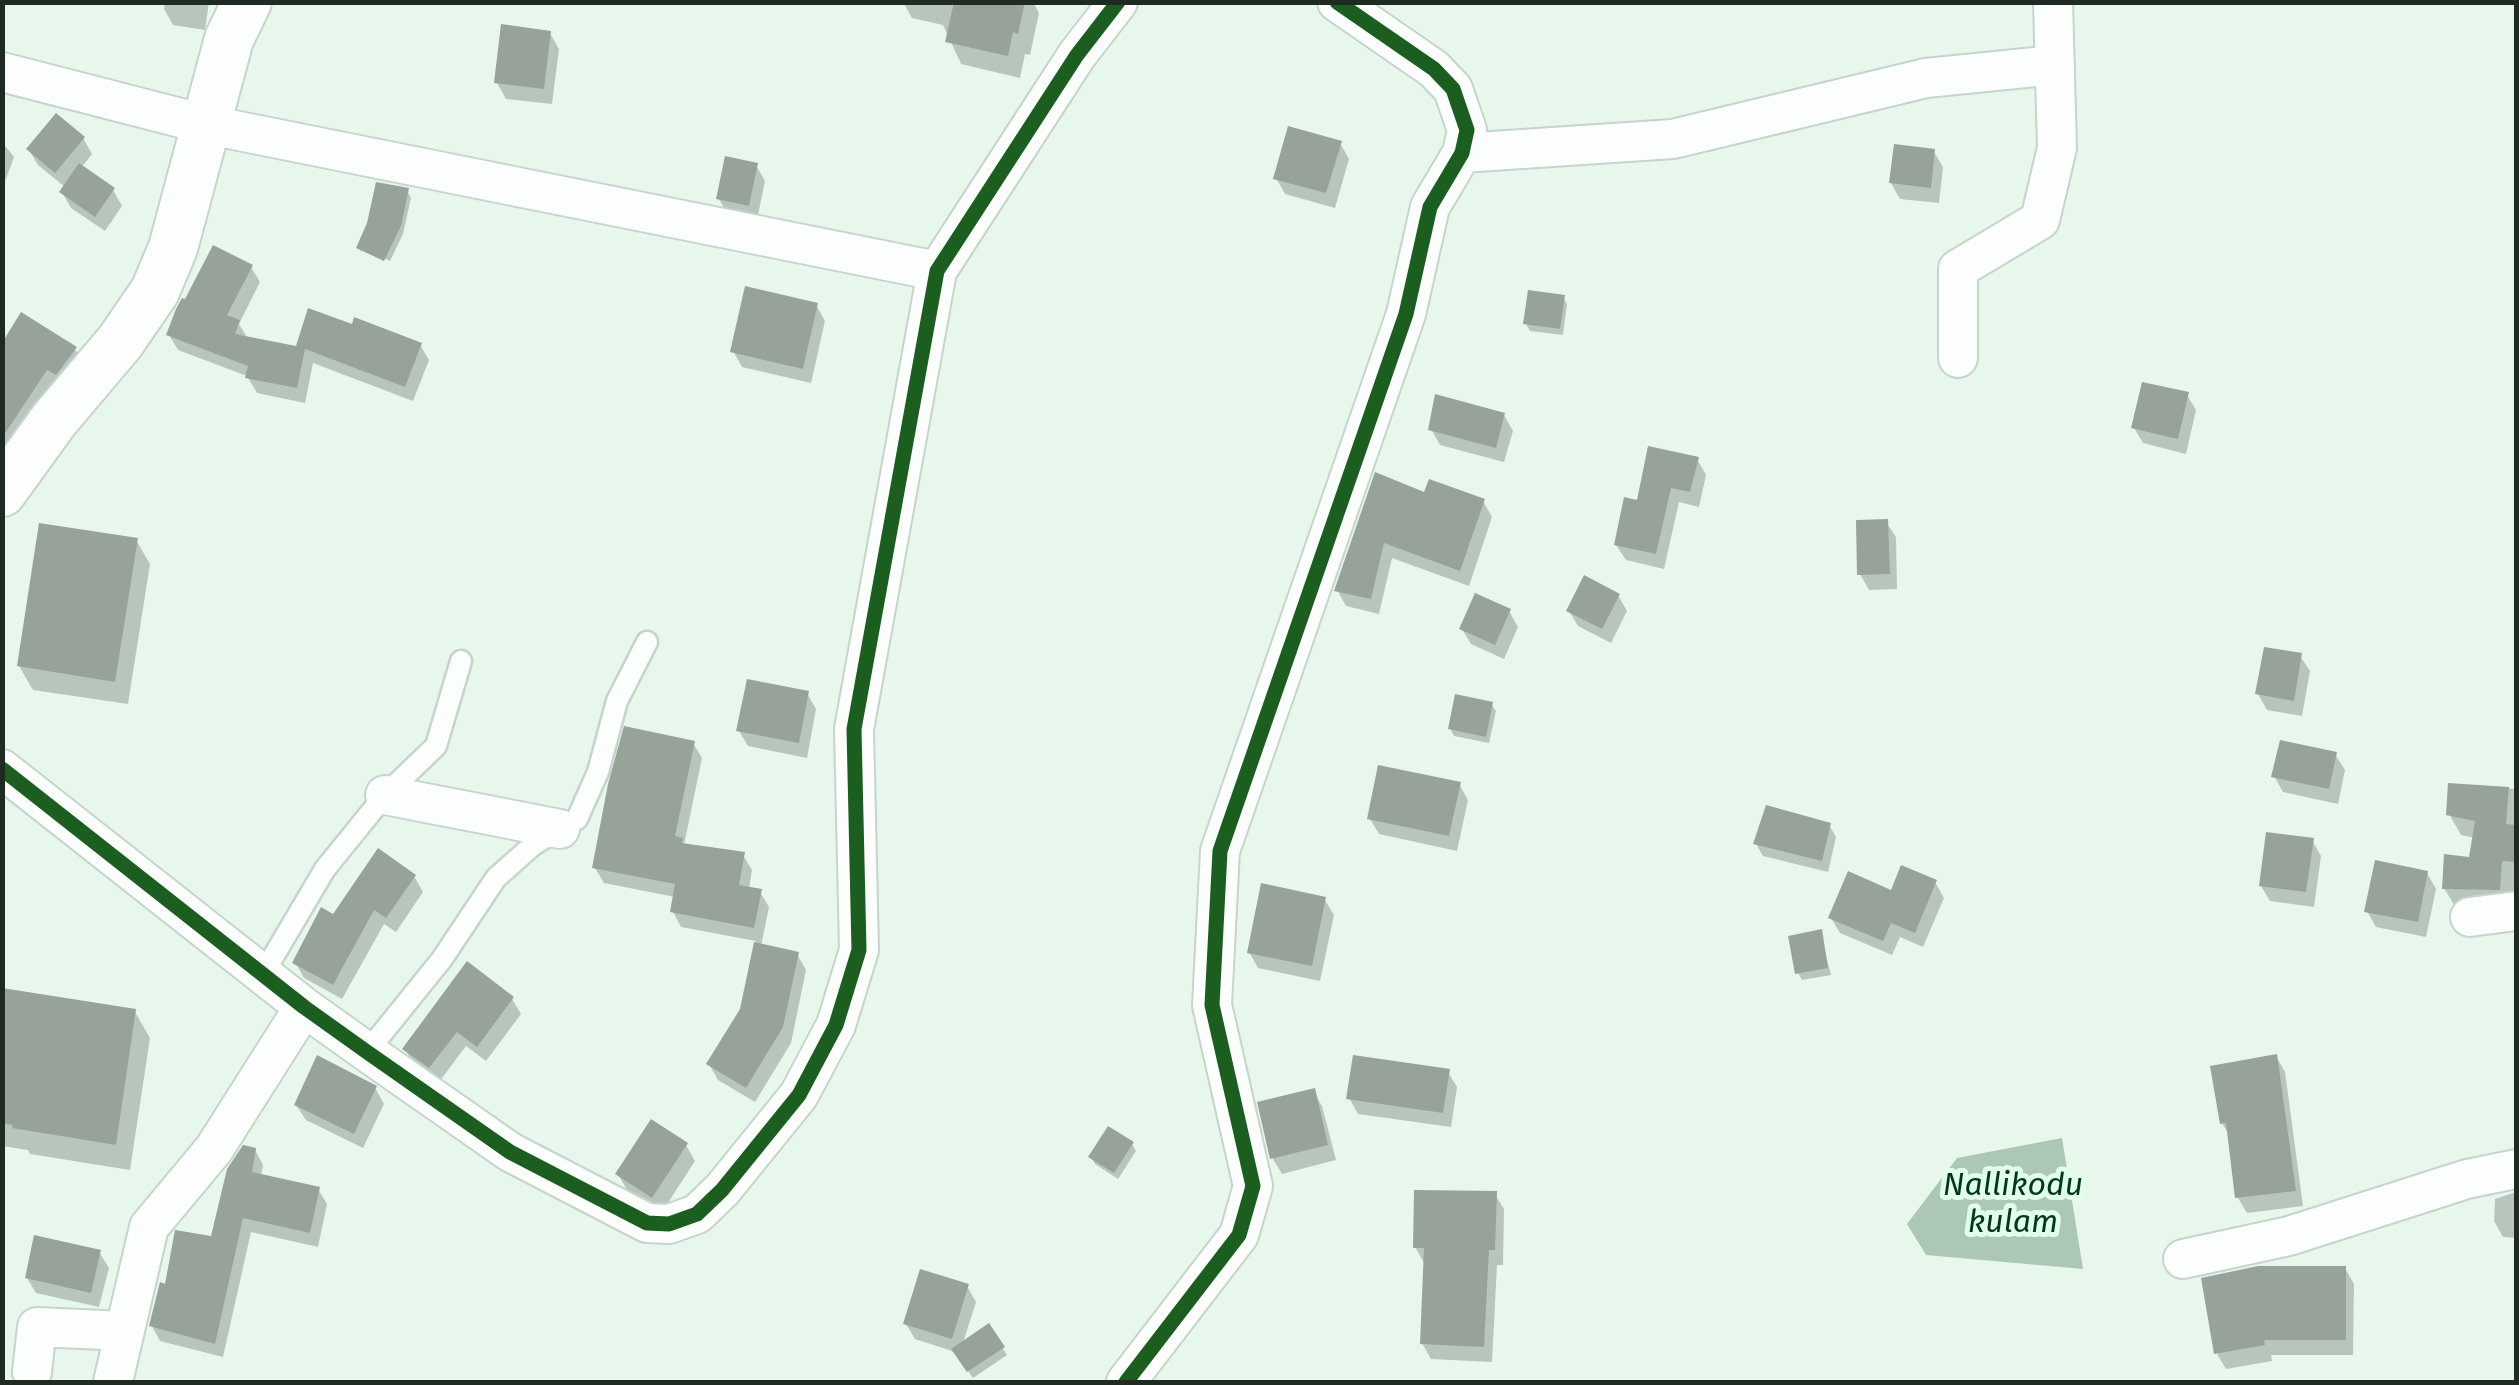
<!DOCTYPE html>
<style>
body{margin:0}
#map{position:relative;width:2519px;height:1385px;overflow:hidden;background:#e7f7ec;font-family:"Fira Sans",sans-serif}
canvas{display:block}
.frame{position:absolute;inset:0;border:5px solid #1f2a23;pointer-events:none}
</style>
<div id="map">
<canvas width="2519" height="1385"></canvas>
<div class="frame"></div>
</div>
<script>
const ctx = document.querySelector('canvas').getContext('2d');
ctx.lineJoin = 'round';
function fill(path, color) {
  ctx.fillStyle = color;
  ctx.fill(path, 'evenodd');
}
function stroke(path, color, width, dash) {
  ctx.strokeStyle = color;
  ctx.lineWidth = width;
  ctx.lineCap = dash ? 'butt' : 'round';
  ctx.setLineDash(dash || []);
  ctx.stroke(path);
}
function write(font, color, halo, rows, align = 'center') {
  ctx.font = font + ' "Fira Sans",sans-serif';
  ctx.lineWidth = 10;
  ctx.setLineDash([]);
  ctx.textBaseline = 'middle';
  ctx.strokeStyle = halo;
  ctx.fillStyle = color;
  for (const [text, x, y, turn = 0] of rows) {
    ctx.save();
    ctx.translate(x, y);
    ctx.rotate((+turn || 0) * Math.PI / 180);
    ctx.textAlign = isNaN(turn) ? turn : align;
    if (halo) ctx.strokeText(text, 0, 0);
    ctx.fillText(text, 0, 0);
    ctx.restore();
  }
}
fill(new Path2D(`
 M2062,1138L2083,1269L1926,1255L1907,1224L1957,1158Z`), '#adc7b5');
fill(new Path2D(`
 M165,2H209L205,30L173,25L164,9Z
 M903,2H1033L1039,13L1030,55L1025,54L1020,78L961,64L943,25L912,18Z
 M550,33L559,49L552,104L506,99L497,83Z
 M83,138L92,154L81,168L113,190L122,206L105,231L71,208L62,192L65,187L38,165L29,150Z
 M2,142L14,157L2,190Z
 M1340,143L1349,159L1335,208L1285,194L1276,178Z
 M1934,152L1943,167L1939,203L1900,199L1891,183Z
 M756,165L765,181L757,220L728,214L718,198Z
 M407,191L411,198L403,234L390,261L361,247V252L359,248Z
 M251,267L260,282L239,324L248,339L297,349L420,345L429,360L413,401L313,363L305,403L257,393L247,376L178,350L169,335Z
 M1563,297L1567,304L1563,335L1530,331L1526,324Z
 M816,305L825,321L811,383L742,367L733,351Z
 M2,346L75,349L84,364L2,462Z
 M2187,395L2196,410L2186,454L2143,443L2134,428Z
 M1504,415L1513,431L1504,462L1440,445L1431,429Z
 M1697,459L1706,475L1699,507L1679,502L1664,569L1626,560L1616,545L1638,503Z
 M1426,495L1483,501L1492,517L1469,586L1392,558L1379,614L1346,606L1337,590Z
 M1886,522L1896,537L1897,589L1869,590L1860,574Z
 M136,540L150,564L128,704L33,690L19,666Z
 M1618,595L1627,611L1611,643L1578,626L1569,611Z
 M1509,611L1518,627L1504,659L1471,644L1462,629Z
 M2300,656L2310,671L2302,716L2267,710L2258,694Z
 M807,693L816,709L807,758L748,746L739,731Z
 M1491,704L1496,711L1489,743L1454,736L1450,728Z
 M693,743L702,758L684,845L743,855L752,870L749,889L760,892L769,907L761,946L797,954L806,970L791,1043L755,1102L718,1080L709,1064L742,1010L756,941L681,927L673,912L675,897L604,883L595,868Z
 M2335,754L2345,770L2338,804L2283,792L2274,776Z
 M1459,784L1468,800L1457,851L1379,834L1370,819Z
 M2451,786L2516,789V902L2456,908L2444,888L2471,860L2475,838L2461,835L2449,814Z
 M1829,825L1836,837L1828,872L1763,856L1756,844Z
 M2312,840L2321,856L2314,907L2270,901L2261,886Z
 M2427,873L2436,889L2426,937L2376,927L2367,911Z
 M414,876L423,892L396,932L384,924L342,999L304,978L295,962L334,917Z
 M1935,882L1944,898L1923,947L1900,937L1892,955L1840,933L1831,918L1892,893Z
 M1325,900L1334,915L1320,981L1258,968L1249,952Z
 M1820,932L1831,975L1802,980L1798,973Z
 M2,990L135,1012L150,1038L130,1170L30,1154L28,1150L2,1146Z
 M512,999L521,1014L486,1061L466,1046L439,1082L414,1065L405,1049Z
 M2276,1056L2285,1072L2303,1206L2247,1213L2238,1198L2230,1137L2222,1123Z
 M1448,1072L1457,1087L1451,1127L1358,1114L1349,1098Z
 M375,1088L384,1104L363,1148L306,1120L296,1105Z
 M1313,1091L1322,1106L1336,1160L1282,1174L1273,1159L1260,1104Z
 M1132,1144L1136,1151L1118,1179L1095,1164L1091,1157Z
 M686,1145L695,1161L662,1212L627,1190L618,1174Z
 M255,1150L263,1165L261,1176L318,1189L327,1204L318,1247L251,1232L223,1357L160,1341L152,1326L167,1288L213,1239Z
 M2516,1192V1238L2503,1237L2494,1221L2495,1199Z
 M1495,1194L1504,1209L1503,1265H1497L1492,1362L1431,1359L1422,1343L1424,1263L1415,1247Z
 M99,1252L109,1268L99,1307L36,1293L27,1278Z
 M2345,1268L2354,1284L2353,1355H2271L2272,1361L2226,1369L2217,1354Z
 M967,1286L976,1302L963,1343L989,1326L1007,1355L973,1378L955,1352L915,1339L906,1324Z`), '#0003');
fill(new Path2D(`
 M954,2H1025L1018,34L1013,32L1008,56L945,42Z
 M501,24L551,31L544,89L494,83Z
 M56,113L85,137L55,173L26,149Z
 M1288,126L1342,141L1326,193L1273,179Z
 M1894,144L1935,149L1931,188L1889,183Z
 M725,156L758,163L749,206L716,199Z
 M79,163L115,188L95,217L59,192Z
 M376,182L409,188L401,226L384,261L356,248L367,223Z
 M213,245L253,265L227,315L240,320L235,334L296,346L308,308L352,324L354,317L422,343L405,387L305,349L297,388L245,378L248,366L166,335L176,309L182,298L185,299Z
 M745,286L818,303L803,369L730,352Z
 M1528,290L1565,295L1560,329L1523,324Z
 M21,312L77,347L56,375L47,370L2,438V343Z
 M2142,382L2189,392L2178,439L2131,428Z
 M1435,394L1505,413L1496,448L1428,430Z
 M1648,446L1699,457L1690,492L1671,488L1656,554L1614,545L1624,497L1637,500Z
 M1375,472L1424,492L1429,479L1485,499L1460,571L1384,543L1371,599L1334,591Z
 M1888,519L1890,574L1857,575L1856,520Z
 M39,523L138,538L115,682L17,666Z
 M1584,575L1620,594L1602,629L1566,611Z
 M1475,593L1511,609L1495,645L1459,629Z
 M2264,647L2302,653L2294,701L2255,694Z
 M747,679L809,691L799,743L736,731Z
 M1455,694L1493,702L1486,737L1448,729Z
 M624,726L695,741L675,836L683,838L682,843L745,852L739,885L762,889L754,928L670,912L675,884L592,868L608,784Z
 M2280,740L2337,752L2329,789L2271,777Z
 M1378,765L1461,782L1449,836L1367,819Z
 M2448,783L2509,787L2506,824L2516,825V862L2502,861L2500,890L2442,889L2444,854L2469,857L2475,821L2446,815Z
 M1766,805L1831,823L1822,861L1753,844Z
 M2266,832L2314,838L2306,892L2259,886Z
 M378,848L416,875L386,918L374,910L333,985L292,963L321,907L333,914Z
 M2375,860L2428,871L2418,922L2364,912Z
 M1901,865L1937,880L1915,933L1891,923L1883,941L1828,918L1848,871L1891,890Z
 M1261,883L1326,897L1312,966L1247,953Z
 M1822,929L1828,968L1795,974L1788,936Z
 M754,942L799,952L783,1027L746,1088L706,1064L740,1009Z
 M467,961L514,997L477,1047L457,1032L429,1068L402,1049Z
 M2,988L136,1009L116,1145L12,1128L13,1125L2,1123Z
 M2277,1054L2296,1191L2235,1198L2226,1123L2220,1124L2210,1066Z
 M317,1055L377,1086L354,1134L294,1105Z
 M1353,1055L1450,1069L1443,1113L1346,1099Z
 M1315,1088L1328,1145L1270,1159L1257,1102Z
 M651,1119L688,1143L652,1198L615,1174Z
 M1108,1126L1134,1142L1114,1173L1088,1157Z
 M243,1145L256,1148L252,1172L320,1187L310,1233L243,1218L215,1344L149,1326L160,1282L165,1284L175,1230L211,1236L227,1169Z
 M1414,1190L1497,1191L1495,1250H1489L1484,1347L1420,1344L1424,1248H1413Z
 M34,1235L101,1250L91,1293L25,1278Z
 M2258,1266H2346V1340H2264L2265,1345L2214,1354L2201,1278Z
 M920,1269L969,1284L952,1339L903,1324Z
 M989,1323L1005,1347L967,1372L951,1349Z`), '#96a29a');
const service = new Path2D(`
 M263,974L325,869L385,795L436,746L461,661
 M367,1052L442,959L496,878L533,845L577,819L598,772L617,701L647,642`);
const minor = new Path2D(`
 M2,72L204,124L937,271
 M1462,153L1673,139L1926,78L2055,65
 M1958,358V269L2040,220L2057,148L2053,2
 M2,769L304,1007L367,1052L510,1152L647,1223L669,1224L697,1214L722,1190L799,1095L836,1025L859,950L854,729L937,271L1077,55L1118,2
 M385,795L560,829
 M2470,917L2516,911
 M2183,1259L2289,1236L2467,1179L2516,1169
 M32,1372L37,1327L125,1331
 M113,1382L149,1227L214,1149L304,1007
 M1126,1382L1239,1235L1253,1186L1212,1005L1220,851L1406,314L1430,207L1462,153L1467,130L1453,89L1434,69L1337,2`);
const tertiary = new Path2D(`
 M2,492L54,420L120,342L155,291L173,248L229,39L247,2`);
stroke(service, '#c7d4cc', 25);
stroke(minor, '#c7d4cc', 42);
stroke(tertiary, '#c7d4cc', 52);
stroke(service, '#fbfefc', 20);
stroke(minor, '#fbfefc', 38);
stroke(tertiary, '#fbfefc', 48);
stroke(new Path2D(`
 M2,769L304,1007L367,1052L510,1152L647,1223L669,1224L697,1214L722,1190L799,1095L836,1025L859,950L854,729L937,271L1077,55L1118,2
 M1126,1382L1239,1235L1253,1186L1212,1005L1220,851L1406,314L1430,207L1462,153L1467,130L1453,89L1434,69L1337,2`), '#1b5e20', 15);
write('italic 32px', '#00361b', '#e0feea', [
 ["Nallikodu",2013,1186],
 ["kulam",2013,1223]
]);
</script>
